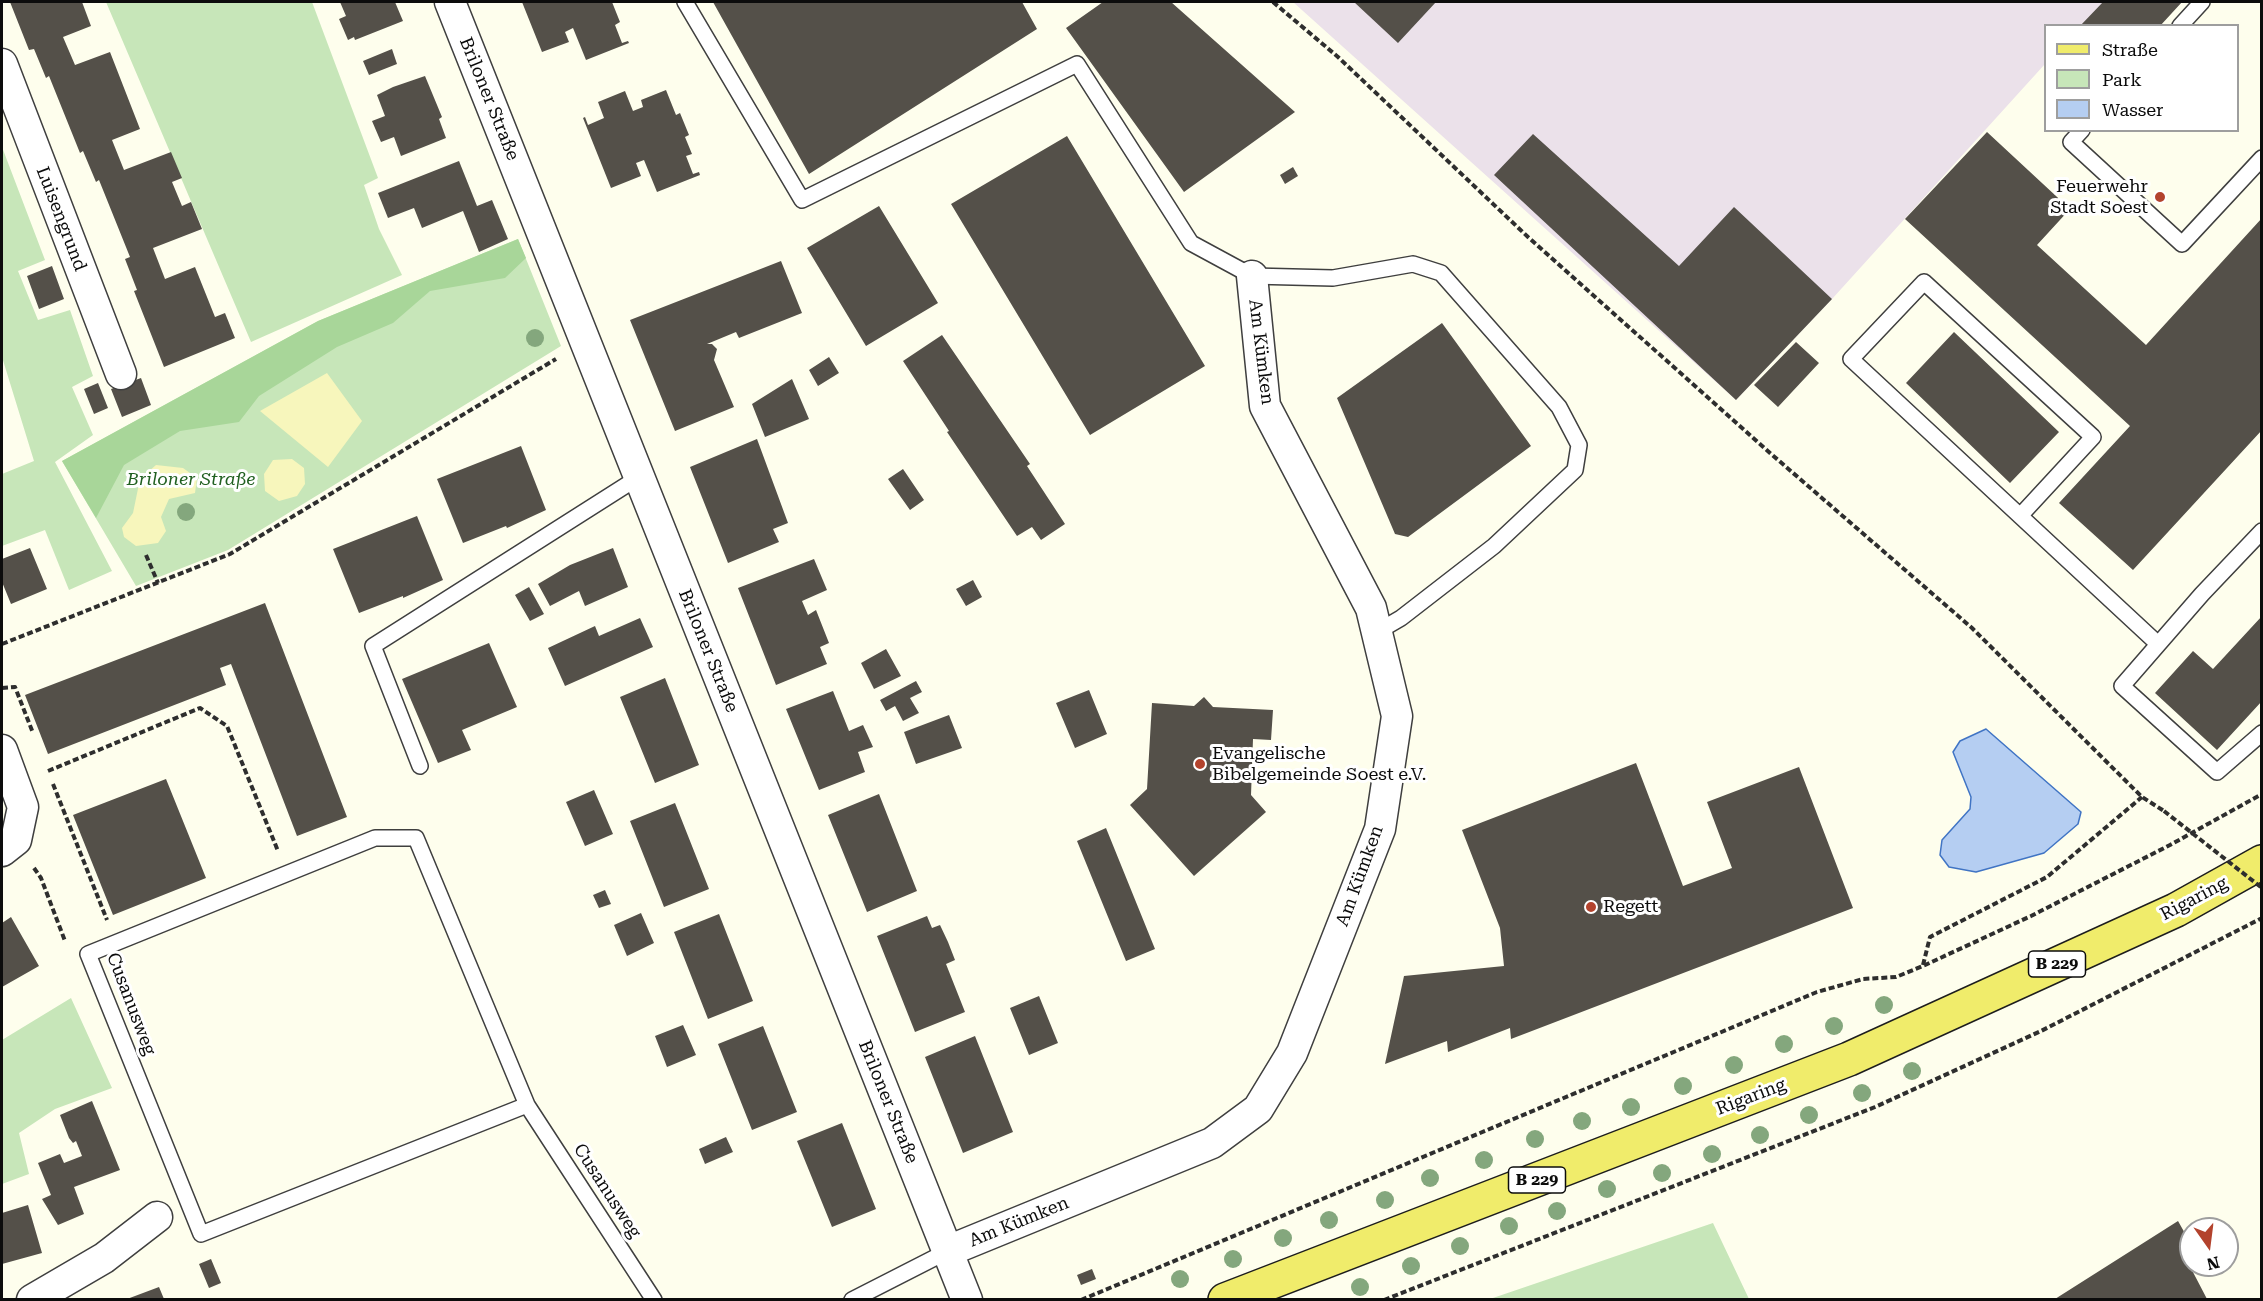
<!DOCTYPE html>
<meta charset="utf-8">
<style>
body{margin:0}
#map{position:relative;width:2263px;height:1301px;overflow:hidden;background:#fefeed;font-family:"Roboto Serif",serif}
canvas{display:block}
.frame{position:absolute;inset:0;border:3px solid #0c0c0c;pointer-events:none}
.legend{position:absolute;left:2044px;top:24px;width:195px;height:108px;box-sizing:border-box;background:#fff;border:2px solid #9e9e9e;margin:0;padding:8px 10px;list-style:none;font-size:18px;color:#0c0c0c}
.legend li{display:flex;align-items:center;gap:12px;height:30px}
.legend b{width:30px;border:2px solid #9e9e9e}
.north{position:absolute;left:2179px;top:1217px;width:60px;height:60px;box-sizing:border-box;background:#fff;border:2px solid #9e9e9e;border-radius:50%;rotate:166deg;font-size:16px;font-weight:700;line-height:24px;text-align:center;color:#0c0c0c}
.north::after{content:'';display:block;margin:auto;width:21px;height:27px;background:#b3432d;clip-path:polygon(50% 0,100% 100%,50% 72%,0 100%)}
</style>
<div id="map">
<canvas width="2263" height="1301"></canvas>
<div class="frame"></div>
<ul class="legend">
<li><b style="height:8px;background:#f0ec6b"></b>Straße</li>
<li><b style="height:16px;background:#c7e6b9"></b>Park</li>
<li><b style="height:16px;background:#b5cef2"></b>Wasser</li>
</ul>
<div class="north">N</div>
</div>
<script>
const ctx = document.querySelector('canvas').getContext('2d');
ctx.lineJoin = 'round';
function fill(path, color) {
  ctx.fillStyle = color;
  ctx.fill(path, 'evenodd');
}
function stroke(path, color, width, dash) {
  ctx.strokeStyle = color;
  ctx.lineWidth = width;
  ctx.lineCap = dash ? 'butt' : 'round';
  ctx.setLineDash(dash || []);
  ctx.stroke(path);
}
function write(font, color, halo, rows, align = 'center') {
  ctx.font = font + ' "Roboto Serif",serif';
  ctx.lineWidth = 6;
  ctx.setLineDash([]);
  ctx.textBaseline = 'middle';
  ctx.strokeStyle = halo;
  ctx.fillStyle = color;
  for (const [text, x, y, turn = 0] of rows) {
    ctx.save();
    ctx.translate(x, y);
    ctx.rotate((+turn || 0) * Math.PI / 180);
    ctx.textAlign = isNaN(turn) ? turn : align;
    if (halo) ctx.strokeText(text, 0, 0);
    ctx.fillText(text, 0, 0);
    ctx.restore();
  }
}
fill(new Path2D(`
 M1293,2H2182L2160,25L2046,26L2045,64L1832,299L1736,400Z`), '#ebe1ea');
fill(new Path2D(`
 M106,2H312L378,178L364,185L379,229L402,275L251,342Z
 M2,147L45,260L18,271L38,320L70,310L93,376L72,387L93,435L55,462L112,571L69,590L45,530L2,546V474L34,461L2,357Z
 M518,239L561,346L228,550L136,586L62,461L318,321Z
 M71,998L112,1088L55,1109L19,1133L29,1174L2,1184V1040Z
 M1713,1223L1749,1299H1490Z`), '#c7e6b9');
fill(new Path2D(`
 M518,239L526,258L505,278L430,291L393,323L337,347L259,396L239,422L180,431L124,465L96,518L62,461L318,321Z`), '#a8d699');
fill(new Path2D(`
 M327,373L362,421L328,467L260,411Z
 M292,459L304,468L305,484L297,496L279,501L265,491L264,474L273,460Z
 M156,465L183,468L197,478L195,493L169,499L161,517L166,531L158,543L136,546L124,537L122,528L133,513L140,479Z`), '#f7f6bc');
const water = new Path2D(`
 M1986,729L2081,812L2078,824L2044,853L1976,872L1949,867L1940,855L1942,840L1970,809L1971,797L1953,752L1960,741Z`);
fill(water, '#b5cef2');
stroke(water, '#4074c4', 1.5);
fill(new Path2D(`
 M10,2H82L91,26L63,37L75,65L110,52L140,129L112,140L124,170L171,152L182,178L172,182L182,206L191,202L202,229L153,248L165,279L195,267L215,317L225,313L235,338L164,367L134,291L137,290L125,259L130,257L99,180L96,182L83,151L80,153L49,76L46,78L34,49L29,50Z
 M340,2H395L403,21L355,40L354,37L348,40L339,19L346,16Z
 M522,2H612L620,22L615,25L622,43L628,41L629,43L586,60L573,28L565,32L569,42L542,52Z
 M713,2H1022L1037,29L809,174Z
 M1103,2H1171L1295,112L1184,192L1066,28Z
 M1354,2H1436L1398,43Z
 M2103,2H2182L2160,26H2080Z
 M392,49L397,64L369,75L363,61Z
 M425,76L442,117L439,119L446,138L401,156L394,137L381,142L372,121L385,116L377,95L393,87Z
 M666,90L676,115L680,113L689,135L685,137L692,154L686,156L693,174L699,172L700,175L657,192L644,160L636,163L641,176L611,188L583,118L585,117L588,125L604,118L598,102L625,91L633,111L643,107L641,100Z
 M1987,132L2070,209L2037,245L2146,345L2262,218V430L2133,570L2059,503L2130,426L1905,219Z
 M1533,134L1679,266L1734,207L1832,299L1736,400L1494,175Z
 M1067,136L1205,366L1090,435L951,204Z
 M459,161L477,206L492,200L508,239L479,252L463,211L422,228L414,208L388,218L378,193Z
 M1293,167L1298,176L1285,184L1280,175Z
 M879,206L938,303L866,346L807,248Z
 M781,261L802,313L739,338L736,332L707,344H712L717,349L714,360L734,407L675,431L630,320Z
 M52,266L64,299L39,309L27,276Z
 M1442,323L1531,446L1408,537L1395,534L1337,398Z
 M1954,332L2059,432L2010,483L1906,383Z
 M942,335L1030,464L1027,466L1065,524L1041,540L1032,527L1017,536L947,432L949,431L903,361Z
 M1796,342L1819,363L1778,407L1754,385Z
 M829,357L839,373L818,386L809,370Z
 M141,378L151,405L122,417L111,389Z
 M792,379L809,419L765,437L752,404Z
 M98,383L108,408L94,414L84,389Z
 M757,439L788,523L773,529L779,542L728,563L690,467Z
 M521,446L546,510L507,528L506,526L463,543L437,479Z
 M903,469L924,500L910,510L888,479Z
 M417,516L443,580L403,598V596L359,613L333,549Z
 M30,548L47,589L11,604L2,582V559Z
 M613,548L628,587L585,606L579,591L550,606L538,584L570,565Z
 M814,559L827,590L802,601L808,615L816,610L829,643L820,647L827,664L776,685L738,588Z
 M973,580L982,597L966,606L956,589Z
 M529,587L544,614L530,621L515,595Z
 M265,603L347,817L297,836L231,664L220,668L226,685L48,754L25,695Z
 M2262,616V701L2217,750L2155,693L2193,651L2213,669Z
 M640,618L653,647L565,686L548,648L595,626L599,636Z
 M489,643L517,707L462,730L471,750L438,763L402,679Z
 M886,649L901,676L874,689L861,663Z
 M665,678L699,765L655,783L620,697Z
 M916,681L922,692L910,698L919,713L903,721L895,706L886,711L880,700Z
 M1089,690L1107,734L1075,748L1056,703Z
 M833,691L849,731L863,725L873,747L858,752L865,772L819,790L786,709Z
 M1204,697L1213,707L1273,710L1271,740L1253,739L1251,795L1266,812L1194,876L1130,805L1147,789L1152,703L1194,706Z
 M949,715L962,748L916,764L904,732Z
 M1636,763L1683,886L1732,868L1707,802L1799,767L1853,908L1511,1039L1510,1028L1448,1052L1447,1041L1385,1064L1404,976L1504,966L1500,928L1462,830Z
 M166,779L206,878L113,915L73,815Z
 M594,790L613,834L585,846L566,802Z
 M879,794L917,891L867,912L828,815Z
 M675,803L709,889L664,907L630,821Z
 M1106,828L1155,949L1126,961L1077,841Z
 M605,890L611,904L599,908L593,895Z
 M641,913L654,943L627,956L614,925Z
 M719,914L753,1001L708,1019L674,932Z
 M927,916L932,928L940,925L948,942L955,960L946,964L965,1012L915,1032L877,936Z
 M11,917L39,966L2,987V923Z
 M1039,996L1058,1043L1029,1055L1010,1008Z
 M683,1025L696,1055L667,1067L655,1036Z
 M763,1026L797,1112L752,1130L718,1044Z
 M975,1036L1013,1132L963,1153L925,1057Z
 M92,1101L120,1170L74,1187L84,1214L58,1225L42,1199L51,1195L38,1163L60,1154L64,1163L82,1156L76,1141L73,1143L69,1138L60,1115Z
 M842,1123L876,1209L832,1227L797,1141Z
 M726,1137L733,1152L705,1164L699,1149Z
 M28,1205L42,1253L2,1264V1213Z
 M2178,1221L2191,1244V1248L2183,1253L2207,1299H2055Z
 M211,1259L221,1283L209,1288L199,1264Z
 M1092,1269L1096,1279L1081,1285L1077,1275Z
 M159,1287L164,1299H127Z`), '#545049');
const service = new Path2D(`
 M685,2L802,200L1077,64L1191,243L1252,276L1333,278L1413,264L1441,273L1559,407L1579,445L1575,470L1494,546L1401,618L1377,632
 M2180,26L2202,2
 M2082,130L2071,142L2182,244L2262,158
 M2020,516L2093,437L1924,282L1851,359L2158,644
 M2262,531L2202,594L2122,686L2217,772L2262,733
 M420,766L373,646L639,477
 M527,1105L201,1234L88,954L375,838H416L527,1105L654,1300
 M852,1300L948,1251`);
const minor = new Path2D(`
 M450,2L967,1300
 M2,64L121,374
 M2,750L23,807L16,840L2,851
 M948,1251L1212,1143L1258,1109L1292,1053L1380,829L1397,716L1371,608L1265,406L1252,276
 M32,1300L104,1258L157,1217`);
const primary = new Path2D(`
 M1225,1300L1849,1059L2176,910L2262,862`);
stroke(service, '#3f3f3f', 18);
stroke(minor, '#3f3f3f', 33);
stroke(primary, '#1d1d1d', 36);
stroke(new Path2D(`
 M1273,2L1338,57L1528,237L1770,453L1972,628L2142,797L2164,811
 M146,555L158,583
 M2,644L230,554L556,359
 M2,688L15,687L33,733
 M48,771L200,708L227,726L278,851
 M53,784L107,920
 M34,868L41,878L65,941
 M1923,965L1930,937L2047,877L2142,797
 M1081,1300L1817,992L1863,979L1896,977L1923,966L2031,916L2170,845L2262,794
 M1384,1300L1875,1107L2041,1031L2262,918`), '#2e2e2e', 4, [6, 3]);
stroke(service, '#fff', 15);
stroke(minor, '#fff', 30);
stroke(primary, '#f0ec6b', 33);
stroke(new Path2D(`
 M2164,811L2262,888`), '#2e2e2e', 4, [6, 3]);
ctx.fillStyle = '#84a77d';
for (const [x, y] of [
 [535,338],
 [186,512],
 [1884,1005],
 [1834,1026],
 [1784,1044],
 [1734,1065],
 [1912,1071],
 [1683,1086],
 [1862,1093],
 [1631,1107],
 [1809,1115],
 [1582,1121],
 [1760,1135],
 [1535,1139],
 [1712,1154],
 [1484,1160],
 [1662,1173],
 [1430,1178],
 [1607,1189],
 [1385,1200],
 [1557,1211],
 [1329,1220],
 [1509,1226],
 [1283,1238],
 [1460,1246],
 [1233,1259],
 [1411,1266],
 [1180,1279],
 [1360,1287]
]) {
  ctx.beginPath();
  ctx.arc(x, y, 9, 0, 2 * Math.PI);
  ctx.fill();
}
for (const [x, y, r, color] of [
 [2160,197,6,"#b3432d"],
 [1200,764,6,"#b3432d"],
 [1591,907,6,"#b3432d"]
]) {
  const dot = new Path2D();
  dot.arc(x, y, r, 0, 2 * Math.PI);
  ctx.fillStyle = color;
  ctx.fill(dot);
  stroke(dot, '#fff', 2);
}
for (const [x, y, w] of [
 [2057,964,57],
 [1537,1180,57]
]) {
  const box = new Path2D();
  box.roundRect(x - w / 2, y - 13, w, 26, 4.5);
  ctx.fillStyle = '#fff';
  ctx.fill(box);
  stroke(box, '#0c0c0c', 1.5);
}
write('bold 16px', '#0c0c0c', null, [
 ["B 229",2057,964],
 ["B 229",1537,1180]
]);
write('18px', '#0c0c0c', '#fff', [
 ["Briloner Straße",489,99,68],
 ["Luisengrund",61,219,69],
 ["Am Kümken",1261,352,83],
 ["Briloner Straße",708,651,68],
 ["Am Kümken",1360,876,-70],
 ["Rigaring",2194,899,-28],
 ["Cusanusweg",131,1004,69],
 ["Rigaring",1751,1097,-21],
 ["Briloner Straße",888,1102,68],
 ["Cusanusweg",607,1191,57],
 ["Am Kümken",1019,1222,-22]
]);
write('18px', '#0c0c0c', '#fff', [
 ["Feuerwehr",2148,187,"right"],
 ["Stadt Soest",2148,208,"right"],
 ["Evangelische",1212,754],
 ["Bibelgemeinde Soest e.V.",1212,775],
 ["Regett",1603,907]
], 'left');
write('italic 18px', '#216021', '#fff', [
 ["Briloner Straße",191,480]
]);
</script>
